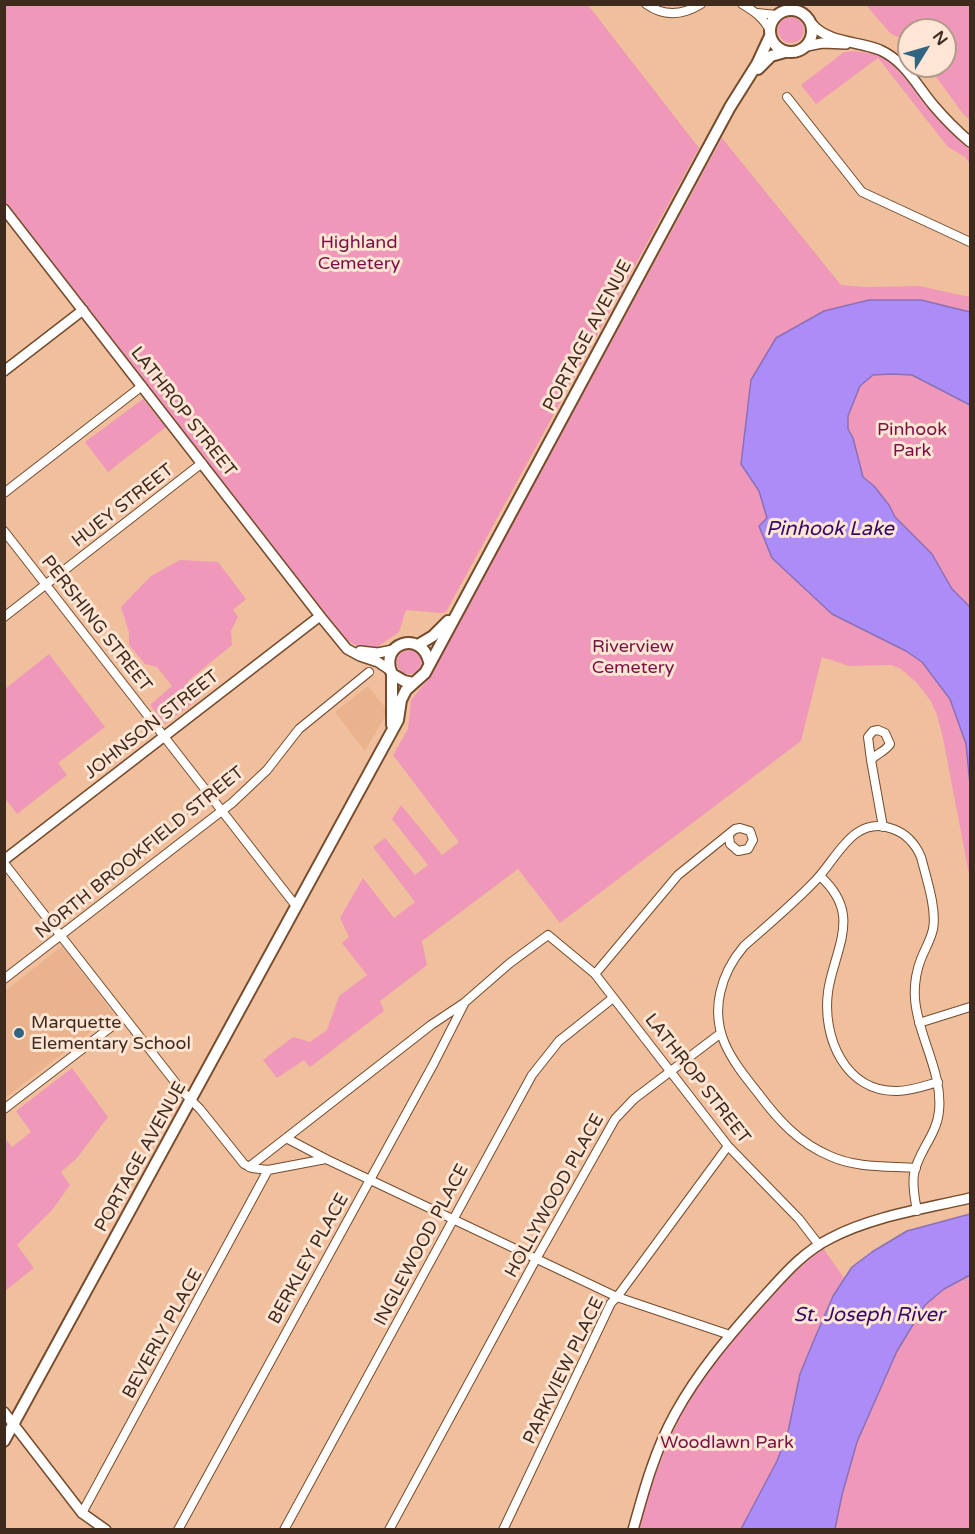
<!DOCTYPE html>
<style>
body{margin:0}
#map{position:relative;width:975px;height:1534px;overflow:hidden;background:#f0bf9d;font-family:"Varela Round",sans-serif}
canvas{display:block}
.frame{position:absolute;inset:0;border:6px solid #3e2b1e;pointer-events:none}
.north{position:absolute;left:897px;top:18px;width:60px;height:60px;box-sizing:border-box;background:#ffe5d4;border:2px solid #b29b8b;border-radius:50%;rotate:53deg;font-size:16px;font-weight:700;line-height:24px;text-align:center;color:#3e2b1e}
.north::after{content:'';display:block;margin:auto;width:21px;height:27px;background:#316481;clip-path:polygon(50% 0,100% 100%,50% 72%,0 100%)}
</style>
<div id="map">
<canvas width="975" height="1534"></canvas>
<div class="frame"></div>
<div class="north">N</div>
</div>
<script>
const ctx = document.querySelector('canvas').getContext('2d');
ctx.lineJoin = 'round';
function fill(path, color) {
  ctx.fillStyle = color;
  ctx.fill(path, 'evenodd');
}
function stroke(path, color, width, dash) {
  ctx.strokeStyle = color;
  ctx.lineWidth = width;
  ctx.lineCap = dash ? 'butt' : 'round';
  ctx.setLineDash(dash || []);
  ctx.stroke(path);
}
function write(font, color, halo, rows, align = 'center') {
  ctx.font = font + ' "Varela Round",sans-serif';
  ctx.lineWidth = 6;
  ctx.setLineDash([]);
  ctx.textBaseline = 'middle';
  ctx.strokeStyle = halo;
  ctx.fillStyle = color;
  for (const [text, x, y, turn = 0] of rows) {
    ctx.save();
    ctx.translate(x, y);
    ctx.rotate((+turn || 0) * Math.PI / 180);
    ctx.textAlign = isNaN(turn) ? turn : align;
    if (halo) ctx.strokeText(text, 0, 0);
    ctx.fillText(text, 0, 0);
    ctx.restore();
  }
}
fill(new Path2D(`
 M368,686L388,711L365,751L335,712Z
 M62,946L114,1014L5,1098V991Z`), '#ebb38d');
fill(new Path2D(`
 M5,5H588L699,148L446,612L442,613L406,610L399,632L380,645L376,650C360,648 351,645 340,634L5,202Z
 M866,5H970V120L964,115L928,66H945V30H909V42L891,34Z
 M778 30a13 13 0 1 1 26 0a13 13 0 1 1-26 0Z
 M855,51L881,55L891,62L901,71L951,132L970,149V164L965,157L948,147L878,58L816,104L801,85L844,52Z
 M722,138L841,285L865,287L919,286L970,297V312L921,300H869L824,311L741,464L760,491L767,518L832,614L906,651L922,662L950,699L966,744L970,784V879L943,738L937,715L930,700L917,683L901,669L891,665L849,666L822,657L801,741L560,923L518,869L422,941L427,965L380,1001L384,1011L310,1067L304,1060L277,1078L263,1060L293,1037L310,1042L327,1030L339,996L367,975L342,943L349,937L340,918L363,878L394,918L415,902L373,847L385,838L415,875L428,865L392,819L401,805L442,855L459,842L393,755L408,729L411,700L430,677Z
 M891,374L912,375L970,405V607L952,589L931,554L894,517L889,505L874,486L863,477L853,438L848,429V416L860,386L873,375Z
 M143,399L166,427L108,472L85,442Z
 M180,560L218,562L246,599L233,610L238,617L231,631L232,645L188,681L200,698L165,724L150,705L172,686L157,667L145,664L129,645V632L121,607L151,576Z
 M397 662a12 12 0 1 1 24 0a12 12 0 1 1-24 0Z
 M49,654L105,727L58,763L67,775L17,814L5,798V689Z
 M72,1068L108,1117L77,1158L61,1172L70,1185L53,1209L17,1245L34,1268L5,1291V1138L12,1147L31,1132L16,1111Z
 M823,1248L844,1278L832,1296L800,1373L788,1432L777,1461L741,1529L638,1530C653,1477 672,1425 703,1379C718,1356 737,1336 755,1315C776,1291 797,1268 823,1248Z
 M970,1275V1529L835,1530L842,1495L857,1442L897,1351L925,1305L944,1289Z`), '#ef98b9');
const water = new Path2D(`
 M869,300H921L970,312V405L912,375L891,374L873,375L860,386L848,416V429L853,438L863,477L874,486L889,505L895,517L932,554L952,589L970,607V784L966,744L950,699L922,662L906,651L832,614L772,558L759,526L767,518L759,491L741,464L751,380L776,338L824,311Z
 M970,1214V1275L944,1289L925,1305L897,1351L857,1442L842,1495L835,1529H741L777,1461L788,1432L800,1374L814,1340L833,1296L852,1267L872,1252L907,1231Z`);
fill(water, '#ac8df8');
stroke(water, '#8b70b7', 1.5);
const minor = new Path2D(`
 M646,4C664,17 683,15 701,4
 M742,4C754,11 764,18 770,31
 M757,13L777,15
 M787,97L862,192L970,242
 M4,493L142,386
 M4,531L296,906
 M4,617L202,463
 M878,730L885,733L890,744C885,752 877,753 871,760L868,737L873,731Z
 M871,760L883,827
 M4,863L182,1091L200,1109L244,1164L252,1168L268,1170L326,1159L617,1297L730,1335
 M820,876C832,887 841,899 843,915C846,940 831,967 828,992C822,1037 845,1092 897,1091C911,1091 924,1086 938,1082
 M595,974L678,875L735,829L740,828L750,831L753,840L748,849L738,851L730,844L729,836
 M4,979L232,803L267,770L299,729L369,672
 M919,1023L970,1007
 M4,1109L124,1017
 M286,1138L326,1159
 M249,1167L431,1025L464,1003L510,963L548,935L595,974L728,1146L799,1219L819,1245
 M916,1168C887,1166 856,1168 830,1156C799,1143 778,1120 758,1093C746,1078 733,1062 725,1044C710,1010 721,973 744,946C768,925 793,904 815,881C837,859 853,814 893,829C907,834 915,843 921,857C926,877 937,909 933,929C931,939 925,949 921,959C916,972 914,985 915,999C918,1037 943,1072 939,1111C937,1135 918,1151 914,1174C912,1187 915,1199 917,1211
 M82,1513L268,1170
 M178,1530L434,1063L464,1004
 M284,1530L532,1075L559,1041L613,998
 M389,1530L536,1259L615,1119L634,1099L721,1033
 M503,1530L611,1303L617,1297L728,1146`);
const tertiary = new Path2D(`
 M812,24C828,43 858,41 880,50C905,61 917,86 934,106C945,119 957,131 970,142
 M807,46L822,43L846,44
 M4,209L320,616L347,649L360,656L378,662L390,670
 M4,371L83,310
 M360,651L378,653L393,650
 M4,860L320,616
 M4,1412L82,1513L106,1530
 M633,1530C644,1490 655,1450 675,1414C698,1372 728,1337 760,1301C782,1277 801,1253 831,1238C873,1216 924,1209 970,1198`);
const secondary = new Path2D(`
 M770 31a21 21 0 1 1 42 0a21 21 0 1 1-42 0Z
 M758,69L771,56L785,52
 M418,645L433,636L448,621
 M392,674V725
 M413,683L404,681L392,674C378,643 422,629 429,662
 M4,1441L392,731L398,720L401,700L406,690L425,673L730,107L757,64L770,36`);
stroke(minor, '#754b2c', 10);
stroke(tertiary, '#754b2c', 12);
stroke(secondary, '#754b2c', 14);
stroke(minor, '#fff', 8);
stroke(tertiary, '#fff', 9);
stroke(secondary, '#fff', 10);
for (const [x, y, r, color] of [
 [19,1033,6,"#316481"]
]) {
  const dot = new Path2D();
  dot.arc(x, y, r, 0, 2 * Math.PI);
  ctx.fillStyle = color;
  ctx.fill(dot);
  stroke(dot, '#ffe5d4', 2);
}
write('18px', '#7a0e47', '#ffe5d4', [
 ["Highland",359,243],
 ["Cemetery",359,264],
 ["Pinhook",912,430],
 ["Park",912,451],
 ["Riverview",633,647],
 ["Cemetery",633,668],
 ["Woodlawn Park",727,1443]
]);
write('18px', '#3e2b1e', '#ffe5d4', [
 ["PORTAGE AVENUE",588,336,-62],
 ["LATHROP STREET",183,412,52],
 ["HUEY STREET",123,506,-38],
 ["PERSHING STREET",96,624,52],
 ["JOHNSON STREET",152,725,-38],
 ["NORTH BROOKFIELD STREET",140,853,-39],
 ["LATHROP STREET",697,1079,52],
 ["PORTAGE AVENUE",141,1157,-61],
 ["HOLLYWOOD PLACE",555,1196,-61],
 ["INGLEWOOD PLACE",422,1245,-62],
 ["BERKLEY PLACE",309,1259,-61],
 ["BEVERLY PLACE",163,1334,-61],
 ["PARKVIEW PLACE",564,1371,-64]
]);
write('18px', '#3e2b1e', '#ffe5d4', [
 ["Marquette",31,1023],
 ["Elementary School",31,1044]
], 'left');
write('italic 20px', '#35096a', '#ffe5d4', [
 ["Pinhook Lake",830,530],
 ["St. Joseph River",869,1316]
]);
</script>
